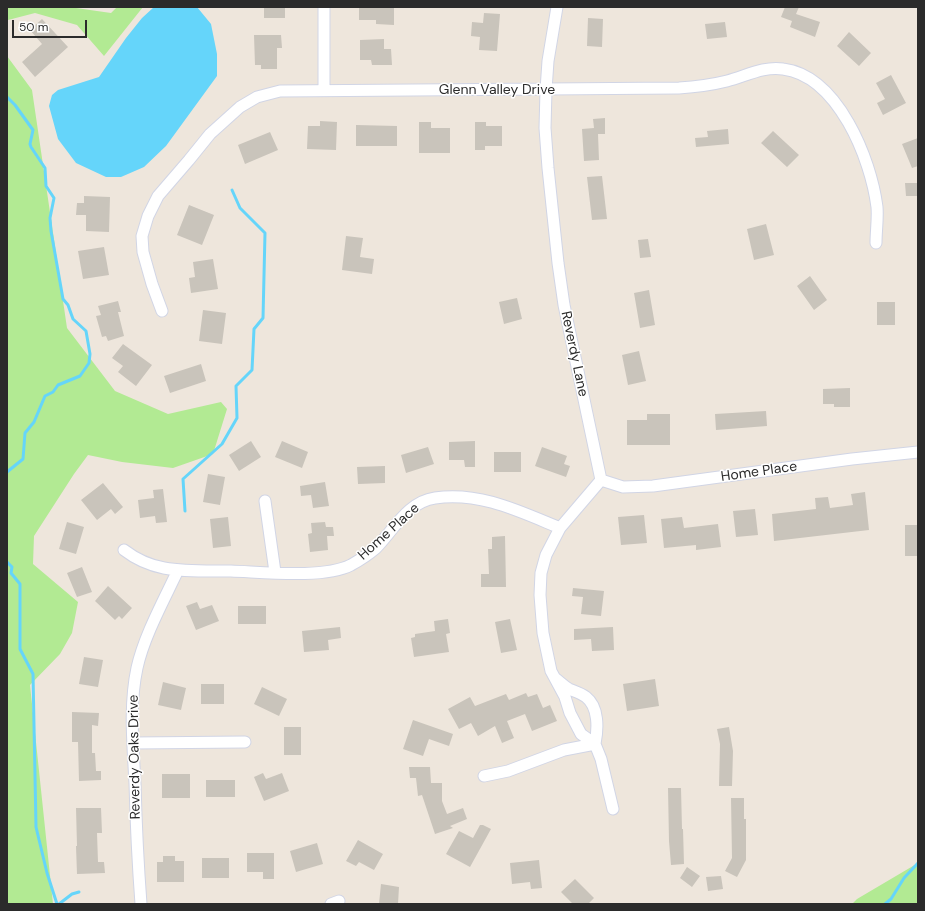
<!DOCTYPE html>
<style>
body{margin:0}
#map{position:relative;width:925px;height:911px;overflow:hidden;background:#eee6dc;font-family:"DM Sans",sans-serif}
canvas{display:block}
.frame{position:absolute;inset:0;border:8px solid #2b2b2b;pointer-events:none}
.scale{position:absolute;left:12px;top:20px;width:75px;height:18px;box-sizing:border-box;border:2px solid #2b2b2b;border-top:0;padding-left:5px;font-size:12px;line-height:14px;white-space:nowrap;color:#2b2b2b;-webkit-text-stroke:3px #fff;paint-order:stroke}
</style>
<div id="map">
<canvas width="925" height="911"></canvas>
<div class="frame"></div>
<div class="scale">50 m</div>
</div>
<script>
const ctx = document.querySelector('canvas').getContext('2d');
ctx.lineJoin = 'round';
function fill(path, color) {
  ctx.fillStyle = color;
  ctx.fill(path, 'evenodd');
}
function stroke(path, color, width, dash) {
  ctx.strokeStyle = color;
  ctx.lineWidth = width;
  ctx.lineCap = dash ? 'butt' : 'round';
  ctx.setLineDash(dash || []);
  ctx.stroke(path);
}
function write(font, color, halo, rows, align = 'center') {
  ctx.font = font + ' "DM Sans",sans-serif';
  ctx.lineWidth = 3;
  ctx.setLineDash([]);
  ctx.textBaseline = 'middle';
  ctx.strokeStyle = halo;
  ctx.fillStyle = color;
  for (const [text, x, y, turn = 0] of rows) {
    ctx.save();
    ctx.translate(x, y);
    ctx.rotate((+turn || 0) * Math.PI / 180);
    ctx.textAlign = isNaN(turn) ? turn : align;
    if (halo) ctx.strokeText(text, 0, 0);
    ctx.fillText(text, 0, 0);
    ctx.restore();
  }
}
fill(new Path2D(`
 M7,7H69L111,13L117,7H143L104,56L77,25L35,13L8,20L7,23Z
 M7,56L32,90L67,328L115,391L168,414L221,402L227,409L213,454L173,468L122,462L88,455L74,474L34,536L33,564L78,602L72,633L60,654L30,685L53,904H7Z
 M918,863V904H852L857,899Z`), '#b2ea93');
fill(new Path2D(`
 M154,7H197L211,24L217,54V76L166,146L144,167L121,177H106L76,163L58,139L49,106L52,95L58,90L99,77L126,38L142,18Z`), '#65d5fa');
stroke(new Path2D(`
 M7,97L15,105L33,130L30,144L31,147L45,168L46,186L54,198L50,218L51,231L63,299L68,305L73,319L86,331L90,354L89,363L80,376L58,385L53,392L45,396L34,422L25,433L23,459L7,472
 M185,511L183,479L222,444L237,418L236,386L252,370L254,329L263,318L265,233L240,208L232,190
 M7,562L12,567L11,573L20,584V649L33,674L36,827L47,873L57,904
 M59,904L72,894L79,892
 M885,904L891,899L904,878L918,863`), '#65d5fa', 3);
fill(new Path2D(`
 M264,7H285V18H264Z
 M359,7H394V25L376,24V20H359Z
 M785,7H799L796,14L820,22L815,37L790,27L792,21L781,17Z
 M484,13L500,14L497,51L479,50L480,37L471,36L472,22L483,23Z
 M588,18L603,19L602,47L587,46Z
 M42,19L68,47L35,77L22,62L42,44L30,30Z
 M725,22L727,37L707,39L705,24Z
 M849,32L871,53L859,66L837,46Z
 M254,35H281L282,48H277V69H261V65H255Z
 M384,39V49H391L392,65H372L371,60H360V40Z
 M891,75L906,103L883,115L877,103L885,99L876,83Z
 M605,118V134H598L599,160L584,161L582,129L594,128L593,119Z
 M320,121L337,122L336,150L307,149L308,126H320Z
 M419,122H431V128H450V153H419Z
 M475,122H486V126H502V146H485V150H475Z
 M356,125L397,126V146H356Z
 M728,129L729,144L696,147L695,138L708,137L707,131Z
 M773,131L799,155L787,167L761,143Z
 M270,132L278,150L245,164L238,145Z
 M918,138V166L912,168L902,144Z
 M602,176L607,219L592,220L587,177Z
 M905,183H918V196H906Z
 M84,196L110,197L109,232L86,231V215H76L77,203H84Z
 M189,205L214,215L202,245L177,235Z
 M766,224L774,255L754,260L747,229Z
 M346,236L363,238L360,257L374,259L372,274L342,270Z
 M648,239L651,257L640,258L638,240Z
 M104,247L109,275L83,279L78,251Z
 M213,259L218,289L191,293L189,278L195,277L193,262Z
 M810,276L827,300L814,310L797,286Z
 M649,290L655,325L640,328L634,293Z
 M517,298L522,319L504,324L499,302Z
 M118,301L121,312H118L124,336L108,341L106,336L102,337L96,316L101,315L98,306Z
 M877,302H895V325H877Z
 M203,310L226,313L222,344L199,341Z
 M123,344L152,365L136,386L118,372L123,366L112,358Z
 M639,351L646,381L628,385L622,355Z
 M201,364L206,381L170,393L164,376Z
 M850,388V407H834V404H823V389Z
 M766,411L767,426L716,430L715,414Z
 M647,414H670V445H627V420H647Z
 M251,441L261,457L239,471L229,455Z
 M282,441L308,452L302,468L275,457Z
 M475,441V467H465L464,460H449V442Z
 M428,447L434,464L406,473L401,455Z
 M542,447L567,456L564,464L570,466L566,477L535,466Z
 M494,452H521V472H494Z
 M385,466V483L358,484L357,467Z
 M208,474L225,477L220,505L203,502Z
 M325,482L329,506L313,508L311,495L301,496L300,486Z
 M103,483L123,507L115,514L111,509L97,520L81,500Z
 M163,489L167,522L156,523L155,516L140,518L138,500L154,498L153,490Z
 M865,492L869,530L774,541L772,514L816,509L815,498L828,497L830,508L853,505L851,494Z
 M755,509L758,535L736,537L733,511Z
 M644,515L647,543L621,545L618,517Z
 M228,517L231,546L213,548L210,519Z
 M682,517L684,528L718,524L721,547L696,550V545L664,548L661,519Z
 M67,522L84,527L76,554L59,549Z
 M325,522L326,527H333L334,536H327L328,550L310,552L308,534L312,533L311,523Z
 M905,525H918V556H905Z
 M505,536L506,587H481V574H489L488,549H492V537Z
 M82,567L92,592L77,597L67,573Z
 M108,586L132,608L122,619L119,616L115,620L95,601Z
 M573,588L604,591L601,616L581,614L583,597L572,596Z
 M197,602L200,609L212,605L219,621L196,630L186,606Z
 M238,606H266V624H238Z
 M448,619L450,633L446,634L449,652L414,657L411,638L415,637V634L435,631L434,621Z
 M510,619L517,650L501,653L495,622Z
 M340,627L341,638L328,640L329,650L304,652L302,631Z
 M613,627L614,650L592,651L591,639L574,640V629Z
 M84,657L103,660L98,687L79,684Z
 M655,679L659,706L627,711L623,684Z
 M163,682L186,688L181,710L158,705Z
 M201,684H224V704H201Z
 M262,687L287,699L279,716L254,704Z
 M526,693L528,697L537,694L543,708L550,705L557,721L532,731L525,714L507,721L514,738L502,743L495,726L478,736L471,723L459,729L448,709L470,697L475,706L506,694L509,700Z
 M72,712L99,713L98,726L92,725V753H95L96,771H101V780L79,781L78,742H72Z
 M413,720L453,734L449,746L429,739L423,756L403,749Z
 M284,727H301V755H284Z
 M729,727L733,751L732,786H719L720,744L717,729Z
 M409,767H430L431,783H442V801L447,814L463,808L467,819L450,826L453,828L435,834L422,795L418,796L416,778H410Z
 M263,773L266,779L282,773L289,791L264,801L254,777Z
 M162,774H190V798H162Z
 M206,780H235V797H206Z
 M668,788H681L682,829H683L684,864L671,865L669,841Z
 M731,798H744V819H746V860L737,877L725,871L732,858Z
 M76,808H101L102,833H97L98,862H104L105,873L77,874L76,846H77Z
 M480,825H483L491,829L470,867L446,854L459,831L473,838Z
 M358,840L383,854L374,870L359,862L356,866L346,861Z
 M317,843L323,864L296,872L290,851Z
 M247,853H274V879H263V872H247Z
 M163,856H175V861H184V882H157V862H163Z
 M202,858H229V878H202Z
 M539,860L542,888L531,889L530,882L512,884L510,863Z
 M687,867L700,876L692,887L680,878Z
 M721,876L723,889L708,891L706,877Z
 M575,879L594,898L588,904H573L561,892Z
 M381,884L399,887L398,904H379Z`), '#c9c4bb');
const minor = new Path2D(`
 M324,90V7
 M162,311L152,284L143,252L142,236L148,216L158,196L189,160L210,134L240,107L257,97L280,91L679,88C695,87 711,85 727,81C746,76 764,66 783,69C838,76 871,159 877,207C878,219 876,231 876,243
 M601,480L623,487L653,486L852,459L918,452
 M265,501L275,572
 M124,550C137,560 148,565 164,568C186,572 209,571 231,571C262,572 324,579 351,565C360,560 369,554 376,548C394,530 407,502 435,498C479,491 521,512 560,528
 M556,679C560,682 564,686 569,689C574,691 581,693 586,697C599,707 598,729 595,744L581,734L570,713L565,697L551,671L543,633L540,595L541,573L546,555L560,528L601,480L564,305L558,263L548,168L545,128L546,90L548,61L557,7
 M133,743L245,742
 M484,776L508,771L564,750L595,744L601,759L613,809
 M141,904C138,864 136,823 135,783C133,745 129,705 137,668C144,636 164,600 178,570
 M331,904L339,901`);
stroke(minor, '#d1d5e5', 13);
stroke(minor, '#fff', 11);
write('14px', '#2b2b2b', '#fff', [
 ["Glenn Valley Drive",497,90],
 ["Reverdy Lane",574,354,78],
 ["Home Place",759,472,-8],
 ["Home Place",389,532,-42],
 ["Reverdy Oaks Drive",135,757,-91]
]);
</script>
